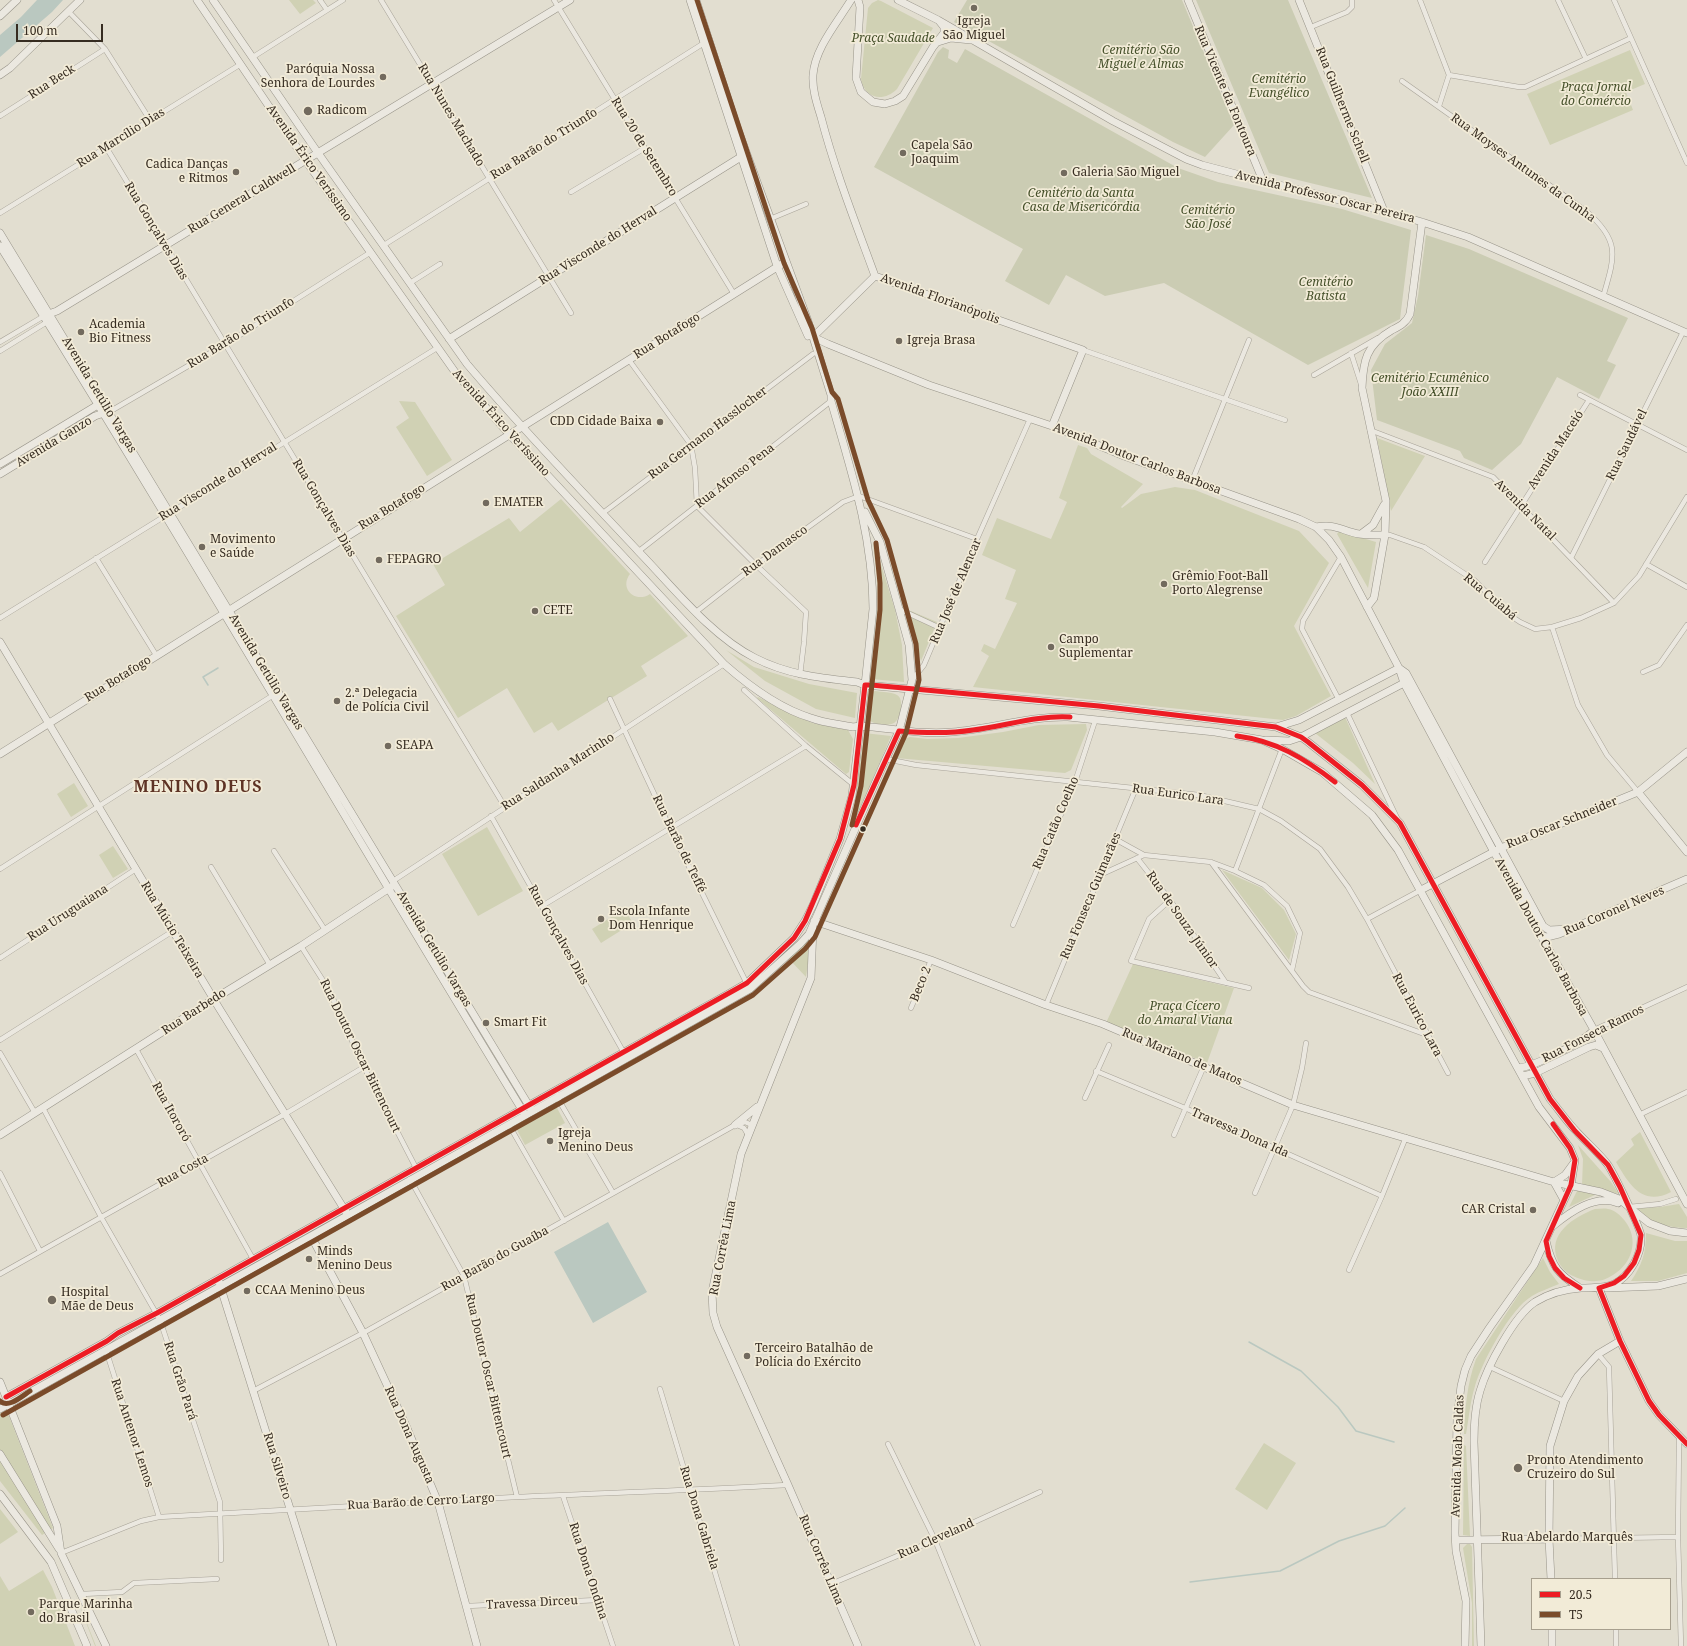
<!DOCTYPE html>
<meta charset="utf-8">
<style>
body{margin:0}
#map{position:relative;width:1687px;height:1646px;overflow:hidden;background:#e2ded0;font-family:"Noto Serif",serif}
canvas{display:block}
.legend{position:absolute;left:1531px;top:1578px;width:140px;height:52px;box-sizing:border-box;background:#f2ebd7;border:1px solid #a79f8e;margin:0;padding:5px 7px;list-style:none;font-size:12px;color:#362c21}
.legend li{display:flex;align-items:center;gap:8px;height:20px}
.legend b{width:20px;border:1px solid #a79f8e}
.scale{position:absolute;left:16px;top:24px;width:87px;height:18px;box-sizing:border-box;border:2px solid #362c21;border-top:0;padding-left:5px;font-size:12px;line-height:14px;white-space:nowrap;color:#362c21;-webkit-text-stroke:3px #f2ebd7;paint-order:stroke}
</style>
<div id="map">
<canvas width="1687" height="1646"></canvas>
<ul class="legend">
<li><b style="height:5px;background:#ed1c24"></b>20.5</li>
<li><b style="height:5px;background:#7a4b2a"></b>T5</li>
</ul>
<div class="scale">100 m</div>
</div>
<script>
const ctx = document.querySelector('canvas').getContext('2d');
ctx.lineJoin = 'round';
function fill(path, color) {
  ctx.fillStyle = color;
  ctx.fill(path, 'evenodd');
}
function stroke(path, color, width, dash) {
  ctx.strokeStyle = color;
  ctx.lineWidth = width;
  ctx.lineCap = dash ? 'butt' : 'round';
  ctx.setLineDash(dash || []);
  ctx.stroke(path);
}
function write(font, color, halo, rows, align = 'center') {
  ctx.font = font + ' "Noto Serif",serif';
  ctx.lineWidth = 3.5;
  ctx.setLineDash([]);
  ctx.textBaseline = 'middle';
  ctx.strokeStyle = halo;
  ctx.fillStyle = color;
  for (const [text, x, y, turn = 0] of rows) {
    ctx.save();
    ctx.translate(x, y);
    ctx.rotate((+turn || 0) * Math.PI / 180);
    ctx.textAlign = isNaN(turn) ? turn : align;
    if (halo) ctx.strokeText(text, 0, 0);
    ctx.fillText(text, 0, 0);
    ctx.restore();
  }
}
fill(new Path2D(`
 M289,0H313L316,3L300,14Z
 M878,0L881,1L933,28L897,89C883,103 864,98 861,79L868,8L872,3Z
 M1630,50L1645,84L1626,92L1633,110L1550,145L1527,94Z
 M399,401L415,402L452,460L427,476L396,427L409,418Z
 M1377,438L1425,456L1391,511Z
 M1078,445L1087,448L1091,454L1143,484L1121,507L1122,508L1141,494L1175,487L1195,490L1299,531L1329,563L1294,626L1331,696L1296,716L1283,720L973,687L989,656L981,651L984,644L995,649L1017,603L1005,599L1016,570L982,555L997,518L1051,539L1067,502L1059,498Z
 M561,499L630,574C619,588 635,604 650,594L688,636L641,666L647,676L558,731L552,722L534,733L507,688L458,718L396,616L445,585L433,564L509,518L520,532Z
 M1339,531L1376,542L1368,588L1337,534Z
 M873,543L876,548L895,610L902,645L904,682L871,679L878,604L877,576Z
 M911,611L937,622L921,661L908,615Z
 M726,650L754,667L809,684L857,693L855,718L816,709L765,681Z
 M875,691C882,692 892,692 897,695C905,699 900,720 894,723C890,725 886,725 882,724C876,724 872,723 868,719C865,710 866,695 875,691Z
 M758,697L812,723L848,730L853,739L849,772L846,774L757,698Z
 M1345,717L1375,784L1353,763L1315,733Z
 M1086,724L1087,730L1071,770L1065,773L896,758L895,756L900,742L904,739L910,737L927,739L958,738L1003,732L1039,725Z
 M864,733L891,736L854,823L852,825Z
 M74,783L88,806L71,817L57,794Z
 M487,827L523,891L478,916L442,854Z
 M113,846L128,869L113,878L99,855Z
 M1222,870L1262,888L1284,910L1296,934L1289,960Z
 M624,909L633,923L601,943L592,929Z
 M812,935L806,977L789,959Z
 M1133,964L1234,988L1207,1063L1106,1023Z
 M556,1106L565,1123L525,1145L516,1128Z
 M1640,1132L1671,1192C1642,1207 1629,1184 1616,1162L1634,1145L1631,1139Z
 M1578,1145L1611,1182L1619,1194L1582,1185L1583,1159Z
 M1578,1189L1597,1194L1569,1207Z
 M1679,1204L1687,1217V1228C1668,1228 1653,1223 1638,1212V1208L1660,1207Z
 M1595,1209C1599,1209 1604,1208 1608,1209C1615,1210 1620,1215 1625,1221C1639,1239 1633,1263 1613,1275C1608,1278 1602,1281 1596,1281C1587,1282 1580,1279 1573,1276C1566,1273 1561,1267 1558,1261C1546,1234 1574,1217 1595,1209Z
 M1646,1233L1675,1241H1687V1273L1658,1281H1631C1642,1265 1646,1253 1646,1233Z
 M1543,1258L1550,1272L1559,1284C1550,1288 1540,1291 1532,1296C1510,1309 1482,1362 1475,1386C1470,1402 1469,1418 1466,1434H1464C1465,1408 1467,1384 1476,1359Z
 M0,1399L5,1406L53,1528L42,1535L0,1481Z
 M1264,1443L1296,1463L1267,1510L1235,1489Z
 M1464,1445L1466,1446L1470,1536L1463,1535Z
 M0,1509L18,1532L0,1544Z
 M1467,1544H1470L1472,1547L1474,1646H1472V1603L1463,1548Z
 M43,1570L52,1587L75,1646H0V1576L9,1591Z
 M72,1586L96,1646H95Z`), '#d0d1b4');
fill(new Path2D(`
 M967,0H1182L1234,125L1205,157L1173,142L954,22Z
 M1196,0H1288L1372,198L1269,173Z
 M943,47L949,50L948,58L957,63L965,49L1178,168L1218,182L1342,209L1411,230L1400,319L1308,365L1164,283L1105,296L1066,275L1049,305L1005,281L1023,249L874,167L938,52Z
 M1426,235L1469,249L1628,318L1607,361L1616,365L1599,399L1557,377L1521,444L1492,470L1464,458L1460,451L1377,420L1371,370L1385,344L1412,323L1418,296Z`), '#cbccb3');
fill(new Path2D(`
 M37,0H63L52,12L0,57V35L21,17Z
 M608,1222L647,1292L593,1323L554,1252Z`), '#bac8c0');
stroke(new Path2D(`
 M208,685L203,677L218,668
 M1249,1342L1301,1371L1338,1407L1356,1431L1394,1442
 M1190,1582L1280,1571L1339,1541L1385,1526L1405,1508`), '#bac8c0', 1.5);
const street = new Path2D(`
 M320,0L327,10
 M381,0L571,313
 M554,0L734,294
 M1420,0L1449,75L1439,106
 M1558,0L1586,59
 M1614,0L1687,163
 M69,12L105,49L150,120
 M1311,27L1347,12L1352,7V0
 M253,57L343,0
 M1449,75L1519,87H1525L1631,38
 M1402,81L1586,211C1621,241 1615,256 1603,297
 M0,116L105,49
 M106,147L505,807
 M571,192L645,148
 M0,213L241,64
 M770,219L806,204
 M384,245L704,43
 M410,283L440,264
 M0,342L44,316
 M1083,350L1285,420
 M0,351L47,322
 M1351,353L1361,384
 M629,360L691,445L695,468L697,506L756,565L806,612L804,642L800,675
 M1314,375L1378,338
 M1580,395L1687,450
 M109,412L224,345L371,252
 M1370,430L1493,477L1614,603
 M1192,481L1249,340
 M603,513L813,354
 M1385,535H1390L1424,547L1474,580L1508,614L1520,622L1535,629L1552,627L1581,618L1614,603L1639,576L1687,497
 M639,551L831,401
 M96,558L156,655
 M1571,558L1683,332
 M1485,562L1589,400
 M1646,564L1687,587
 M899,609L940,628
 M696,612L756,565L843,502L859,496L977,539
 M0,618L437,348
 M1552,627L1578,705L1607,755L1638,792
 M1643,672L1659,665L1687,625
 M912,680L924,665L977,539L1030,419
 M744,690L806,746L854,785
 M610,699L670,828L747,984
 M1339,700L1302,629L1303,621L1341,557
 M1347,713L1397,818
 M886,759L916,765L1199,795L1259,809L1281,821L1320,849L1348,887L1367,919L1448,1073
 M491,816L624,1053
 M1115,839L1144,855
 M274,851L325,930
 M1137,858L1170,900L1226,983
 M1211,862L1303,986L1309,992L1427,1035
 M211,867L270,965
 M0,869L275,694
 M1235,871L1282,749
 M1100,875L1144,855L1211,862L1235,871L1264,885L1287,906L1300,933L1292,970
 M393,881L724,664
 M1170,900L1149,919L1131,961L1249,988
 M542,906L806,746
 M1367,919L1421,890
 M1013,925L1075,782L1095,721
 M301,946L329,990L364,1067L416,1168
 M0,958L136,869
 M1046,1005L1136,788
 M911,1008L931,960
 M1594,1030L1687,987
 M0,1040L173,931
 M136,1049L253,1259
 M0,1053L35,1113
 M1096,1071L1185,1108L1382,1196
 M558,1095L557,1097L613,1193
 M1085,1098L1109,1045
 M43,1108L101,1217L160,1320L220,1502L221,1560
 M1639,1115L1687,1092
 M509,1125L564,1221
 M737,1125L744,1128L748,1135
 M1174,1135L1204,1066
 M0,1173L40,1251
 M410,1179L464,1276L517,1497
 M1255,1193L1293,1105L1302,1068L1306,1043
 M1629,1207L1660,1204L1676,1199
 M1349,1270L1382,1196L1406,1137
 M0,1274L285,1114L364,1067
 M106,1350L159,1517
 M1598,1354L1609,1367L1615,1579
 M1490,1367L1564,1401
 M660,1389L737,1646
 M253,1391L363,1333L735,1125L745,1122L752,1125
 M1679,1438L1678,1537L1681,1646
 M888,1444L935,1540L978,1646
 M563,1496L613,1646
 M1549,1539L1678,1537
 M61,1553L141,1521L159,1517C278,1510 397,1503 516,1497C607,1493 697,1490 788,1485
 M831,1584L935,1540L1040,1492
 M82,1594L122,1592L134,1583L217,1579
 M467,1606L598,1600
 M1616,1629V1646`);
const secondary = new Path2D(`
 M197,0L306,161L455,372L509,434L724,664C749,686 778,708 811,718C824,723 839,724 853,727L860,726C891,728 921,735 952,732C992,729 1028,716 1068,717L1215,732L1262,740L1282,749L1322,772L1372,815L1398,850L1539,1107L1570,1148L1575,1160L1571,1185L1534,1265L1490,1327L1471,1356L1465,1370L1461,1386L1457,1420L1455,1533L1456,1551L1466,1601L1465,1646
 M213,0L318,153L467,364C522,429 581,490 639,552C673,587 711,636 755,658C788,675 821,678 857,682L865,685L1099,706L1276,727L1301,737L1308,742L1362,785L1400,823L1550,1099C1559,1110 1567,1122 1577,1132C1587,1143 1599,1153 1608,1165C1614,1174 1640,1227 1641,1236C1642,1254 1630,1276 1614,1284C1602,1289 1593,1287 1581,1288C1566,1289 1548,1294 1535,1302C1514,1316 1487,1367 1480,1391C1475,1407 1474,1425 1474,1442L1481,1646
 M690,0L777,266L808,336
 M851,0C837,23 815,48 813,75C812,89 817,104 821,117C835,171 856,224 875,276
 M858,0L860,7L856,78L861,92L873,102L885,104L895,101L903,96L933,47L944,33V27L940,22
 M898,0L938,20L1113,121L1186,159L1202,165L1263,181L1384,211L1422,222L1468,237L1687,333
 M1188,0L1263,181
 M1299,0L1384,211
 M0,16L17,0
 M938,42L951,38L971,40
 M0,75L10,68L80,0
 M0,233L531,1109
 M0,246C179,532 348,825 524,1113
 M875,276L1083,350L1052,426
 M46,315L57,311L570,0
 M811,336L828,344L929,385L1052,426L1124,456L1299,519L1316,527L1329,540L1341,557L1399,668L1404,683L1494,852L1594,1030L1687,1204
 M813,337L875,276
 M449,339L744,155
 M0,464L101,403
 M0,474L95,416L107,412
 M1316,527C1335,523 1342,531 1359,534C1367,535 1376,535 1385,535
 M1361,534L1373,525L1384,505
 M1367,607L1374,598L1385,535L1386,501L1362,388C1363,361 1366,345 1392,330C1400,326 1406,323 1410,314L1422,222
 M0,642L219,1008L346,1212
 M1399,668L1406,673L1543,926L1549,930L1570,929
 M1276,727L1299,720L1399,668
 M1266,740L1289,741L1301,737L1404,683
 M0,754L785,262
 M1638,792L1687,852
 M1421,890L1501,848L1638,792L1687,752
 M814,921L931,960L1046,1005L1103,1024L1293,1105L1554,1182L1601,1192L1619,1199L1649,1223L1670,1231L1687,1233
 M813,927L811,978L741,1154L712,1292L713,1313L717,1327L788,1485L858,1646
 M1540,935L1547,937L1559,934L1687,879
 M1519,1068C1535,1066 1583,1042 1594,1030
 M1523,1076L1535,1073L1589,1047L1596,1045L1603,1048
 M735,1125L757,1107
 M0,1135L214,999L301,946L391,887
 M1554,1182L1565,1175L1573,1164
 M1554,1182L1564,1200
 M1553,1226C1570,1212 1595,1194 1618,1203
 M311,1236L363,1333L407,1428L438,1502L477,1646
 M1546,1241C1552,1267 1558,1274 1580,1288
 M219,1282L333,1646
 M1599,1288L1620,1341L1649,1401L1659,1415L1687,1444
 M1607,1288L1658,1286L1687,1279
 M0,1382L57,1526L61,1553L106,1646
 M6,1397L107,1341L118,1333L157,1313L728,994L747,983L794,938L805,921L813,905L840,839L852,796L865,685L873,609C873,537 851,470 831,401V395L808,321L738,130L696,0
 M0,1409L311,1236L750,989L800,944L809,934L884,763L899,731L912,680L909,645L899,609L880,542L865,512
 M0,1454L59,1549
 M0,1494L51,1562L87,1646
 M1456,1540L1549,1539
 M1551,1579L1549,1539L1550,1446L1564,1401L1578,1376L1598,1354L1620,1341
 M1552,1629V1646`);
stroke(street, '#a8a398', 5.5);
stroke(secondary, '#979388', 8);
stroke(street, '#ebe8e0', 4.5);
stroke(secondary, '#ebe8e0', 7);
stroke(new Path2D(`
 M1237,736C1276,741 1304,758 1335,782
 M856,825L899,731C924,733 948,734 973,730C1006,726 1037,715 1070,717
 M1553,1124L1570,1148L1575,1160L1571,1185L1546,1241L1549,1256L1555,1268L1564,1278L1580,1288
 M6,1397L107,1341L118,1333L157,1313L747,983L794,938L805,921L840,839L854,785L865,685H871L1099,706L1276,727L1301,737L1308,742L1362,785L1400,823L1550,1099L1575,1131L1608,1165L1620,1187L1641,1235L1639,1250L1634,1263L1624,1276L1614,1283L1599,1288L1620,1341L1649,1401L1659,1415L1687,1444`), '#ed1c24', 5);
stroke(new Path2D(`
 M852,825L861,786L880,610V583L876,543
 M0,1401C8,1409 22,1396 30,1391
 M3,1415L753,995L805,949L815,937L906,733L919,680L916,644L887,540L868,500L838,399L832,392L812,328L784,263L697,0`), '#7a4b2a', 5);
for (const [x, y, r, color] of [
 [974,8,4,"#726a5e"],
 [383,77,4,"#726a5e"],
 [308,111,5,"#726a5e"],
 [903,153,4,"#726a5e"],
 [236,172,4,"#726a5e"],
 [1064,173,4,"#726a5e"],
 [81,332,4,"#726a5e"],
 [899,341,4,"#726a5e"],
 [660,422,4,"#726a5e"],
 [486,503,4,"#726a5e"],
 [202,547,4,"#726a5e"],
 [379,560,4,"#726a5e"],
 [1164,584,4,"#726a5e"],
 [535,611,4,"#726a5e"],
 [1051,647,4,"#726a5e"],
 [337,701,4,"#726a5e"],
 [388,746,4,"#726a5e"],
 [863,829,3.5,"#362c21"],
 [601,919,4,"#726a5e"],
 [486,1023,4,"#726a5e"],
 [550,1141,4,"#726a5e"],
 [1533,1210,4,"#726a5e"],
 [309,1259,4,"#726a5e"],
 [247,1291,4,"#726a5e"],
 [52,1300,5,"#726a5e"],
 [747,1356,4,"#726a5e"],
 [1518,1468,5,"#726a5e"],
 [31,1612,4,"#726a5e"]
]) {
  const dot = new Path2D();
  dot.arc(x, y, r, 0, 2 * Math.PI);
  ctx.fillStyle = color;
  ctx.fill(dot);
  stroke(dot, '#f2ebd7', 1.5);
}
write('12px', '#362c21', '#f2ebd7', [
 ["Igreja",974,22,"center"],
 ["São Miguel",974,36,"center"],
 ["Paróquia Nossa",375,70,"right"],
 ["Senhora de Lourdes",375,84,"right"],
 ["Radicom",317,111],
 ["Capela São",911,146],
 ["Joaquim",911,160],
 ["Cadica Danças",228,165,"right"],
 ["e Ritmos",228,179,"right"],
 ["Galeria São Miguel",1072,173],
 ["Academia",89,325],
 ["Bio Fitness",89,339],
 ["Igreja Brasa",907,341],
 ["CDD Cidade Baixa",652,422,"right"],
 ["EMATER",494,503],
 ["Movimento",210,540],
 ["e Saúde",210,554],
 ["FEPAGRO",387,560],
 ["Grêmio Foot-Ball",1172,577],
 ["Porto Alegrense",1172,591],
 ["CETE",543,611],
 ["Campo",1059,640],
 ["Suplementar",1059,654],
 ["2.ª Delegacia",345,694],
 ["de Polícia Civil",345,708],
 ["SEAPA",396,746],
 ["Escola Infante",609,912],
 ["Dom Henrique",609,926],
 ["Smart Fit",494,1023],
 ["Igreja",558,1134],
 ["Menino Deus",558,1148],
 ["CAR Cristal",1525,1210,"right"],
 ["Minds",317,1252],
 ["Menino Deus",317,1266],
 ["CCAA Menino Deus",255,1291],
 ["Hospital",61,1293],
 ["Mãe de Deus",61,1307],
 ["Terceiro Batalhão de",755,1349],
 ["Polícia do Exército",755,1363],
 ["Pronto Atendimento",1527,1461],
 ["Cruzeiro do Sul",1527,1475],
 ["Parque Marinha",39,1605],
 ["do Brasil",39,1619]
], 'left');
write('italic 12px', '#45502a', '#f2ebd7', [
 ["Praça Saudade",893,39],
 ["Cemitério São",1141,51],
 ["Miguel e Almas",1141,65],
 ["Cemitério",1279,80],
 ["Evangélico",1279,94],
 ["Praça Jornal",1596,88],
 ["do Comércio",1596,102],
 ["Cemitério da Santa",1081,194],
 ["Casa de Misericórdia",1081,208],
 ["Cemitério",1208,211],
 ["São José",1208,225],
 ["Cemitério",1326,283],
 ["Batista",1326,297],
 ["Cemitério Ecumênico",1430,379],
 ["João XXIII",1430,393],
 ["Praça Cícero",1185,1007],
 ["do Amaral Viana",1185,1021]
]);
write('12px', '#362c21', '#f2ebd7', [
 ["Rua Beck",52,82,-33],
 ["Rua Vicente da Fontoura",1225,91,67],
 ["Rua Guilherme Schell",1342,105,68],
 ["Rua Nunes Machado",451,115,59],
 ["Rua Marcílio Dias",121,138,-32],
 ["Rua Barão do Triunfo",544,144,-32],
 ["Rua 20 de Setembro",644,147,58],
 ["Avenida Érico Veríssimo",309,163,55],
 ["Rua Moyses Antunes da Cunha",1523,168,36],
 ["Avenida Professor Oscar Pereira",1325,197,14],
 ["Rua General Caldwell",242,199,-31],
 ["Rua Gonçalves Dias",156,231,59],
 ["Rua Visconde do Herval",598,246,-32],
 ["Avenida Florianópolis",940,299,20],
 ["Rua Barão do Triunfo",241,333,-32],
 ["Rua Botafogo",667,336,-32],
 ["Avenida Getúlio Vargas",99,395,59],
 ["Avenida Érico Veríssimo",501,423,48],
 ["Rua Germano Hasslocher",708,433,-37],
 ["Avenida Ganzo",54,442,-31],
 ["Rua Saudável",1627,445,-64],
 ["Avenida Maceió",1556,450,-57],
 ["Avenida Doutor Carlos Barbosa",1137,459,21],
 ["Rua Afonso Pena",735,476,-38],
 ["Rua Visconde do Herval",218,482,-32],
 ["Rua Botafogo",392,507,-32],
 ["Rua Gonçalves Dias",324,508,59],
 ["Avenida Natal",1525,510,45],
 ["Rua Damasco",775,551,-36],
 ["Rua José de Alencar",956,591,-67],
 ["Rua Cuiabá",1490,597,40],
 ["Avenida Getúlio Vargas",266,672,59],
 ["Rua Botafogo",118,679,-32],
 ["Rua Saldanha Marinho",558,772,-33],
 ["Rua Eurico Lara",1178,795,8],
 ["Rua Catão Coelho",1056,823,-67],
 ["Rua Oscar Schneider",1562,823,-22],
 ["Rua Barão de Teffé",679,844,64],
 ["Rua Fonseca Guimarães",1091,896,-67],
 ["Rua Coronel Neves",1614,911,-23],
 ["Rua Uruguaiana",68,913,-33],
 ["Rua de Souza Júnior",1182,920,55],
 ["Rua Múcio Teixeira",172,930,59],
 ["Rua Gonçalves Dias",558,935,61],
 ["Avenida Doutor Carlos Barbosa",1541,937,61],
 ["Avenida Getúlio Vargas",434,949,59],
 ["Beco 2",921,984,-68],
 ["Rua Barbedo",194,1012,-33],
 ["Rua Eurico Lara",1417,1015,62],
 ["Rua Fonseca Ramos",1593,1034,-27],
 ["Rua Doutor Oscar Bittencourt",360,1056,64],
 ["Rua Mariano de Matos",1182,1057,23],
 ["Rua Itororó",171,1112,61],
 ["Travessa Dona Ida",1240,1133,24],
 ["Rua Costa",183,1171,-29],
 ["Rua Corrêa Lima",723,1248,-79],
 ["Rua Barão do Guaíba",495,1259,-29],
 ["Rua Doutor Oscar Bittencourt",488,1376,77],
 ["Rua Grão Pará",180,1381,72],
 ["Rua Antenor Lemos",132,1433,72],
 ["Rua Dona Augusta",409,1435,66],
 ["Avenida Moab Caldas",1458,1456,-88],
 ["Rua Silveiro",277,1466,73],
 ["Rua Barão de Cerro Largo",421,1502,-3],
 ["Rua Dona Gabriela",699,1518,73],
 ["Rua Abelardo Marquês",1567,1538],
 ["Rua Cleveland",936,1539,-24],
 ["Rua Corrêa Lima",821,1560,67],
 ["Rua Dona Ondina",588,1571,72],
 ["Travessa Dirceu",532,1603,-3]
]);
ctx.letterSpacing = '1px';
write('bold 16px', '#5e3325', '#f2ebd7', [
 ["MENINO DEUS",198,787]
]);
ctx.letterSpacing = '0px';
</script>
